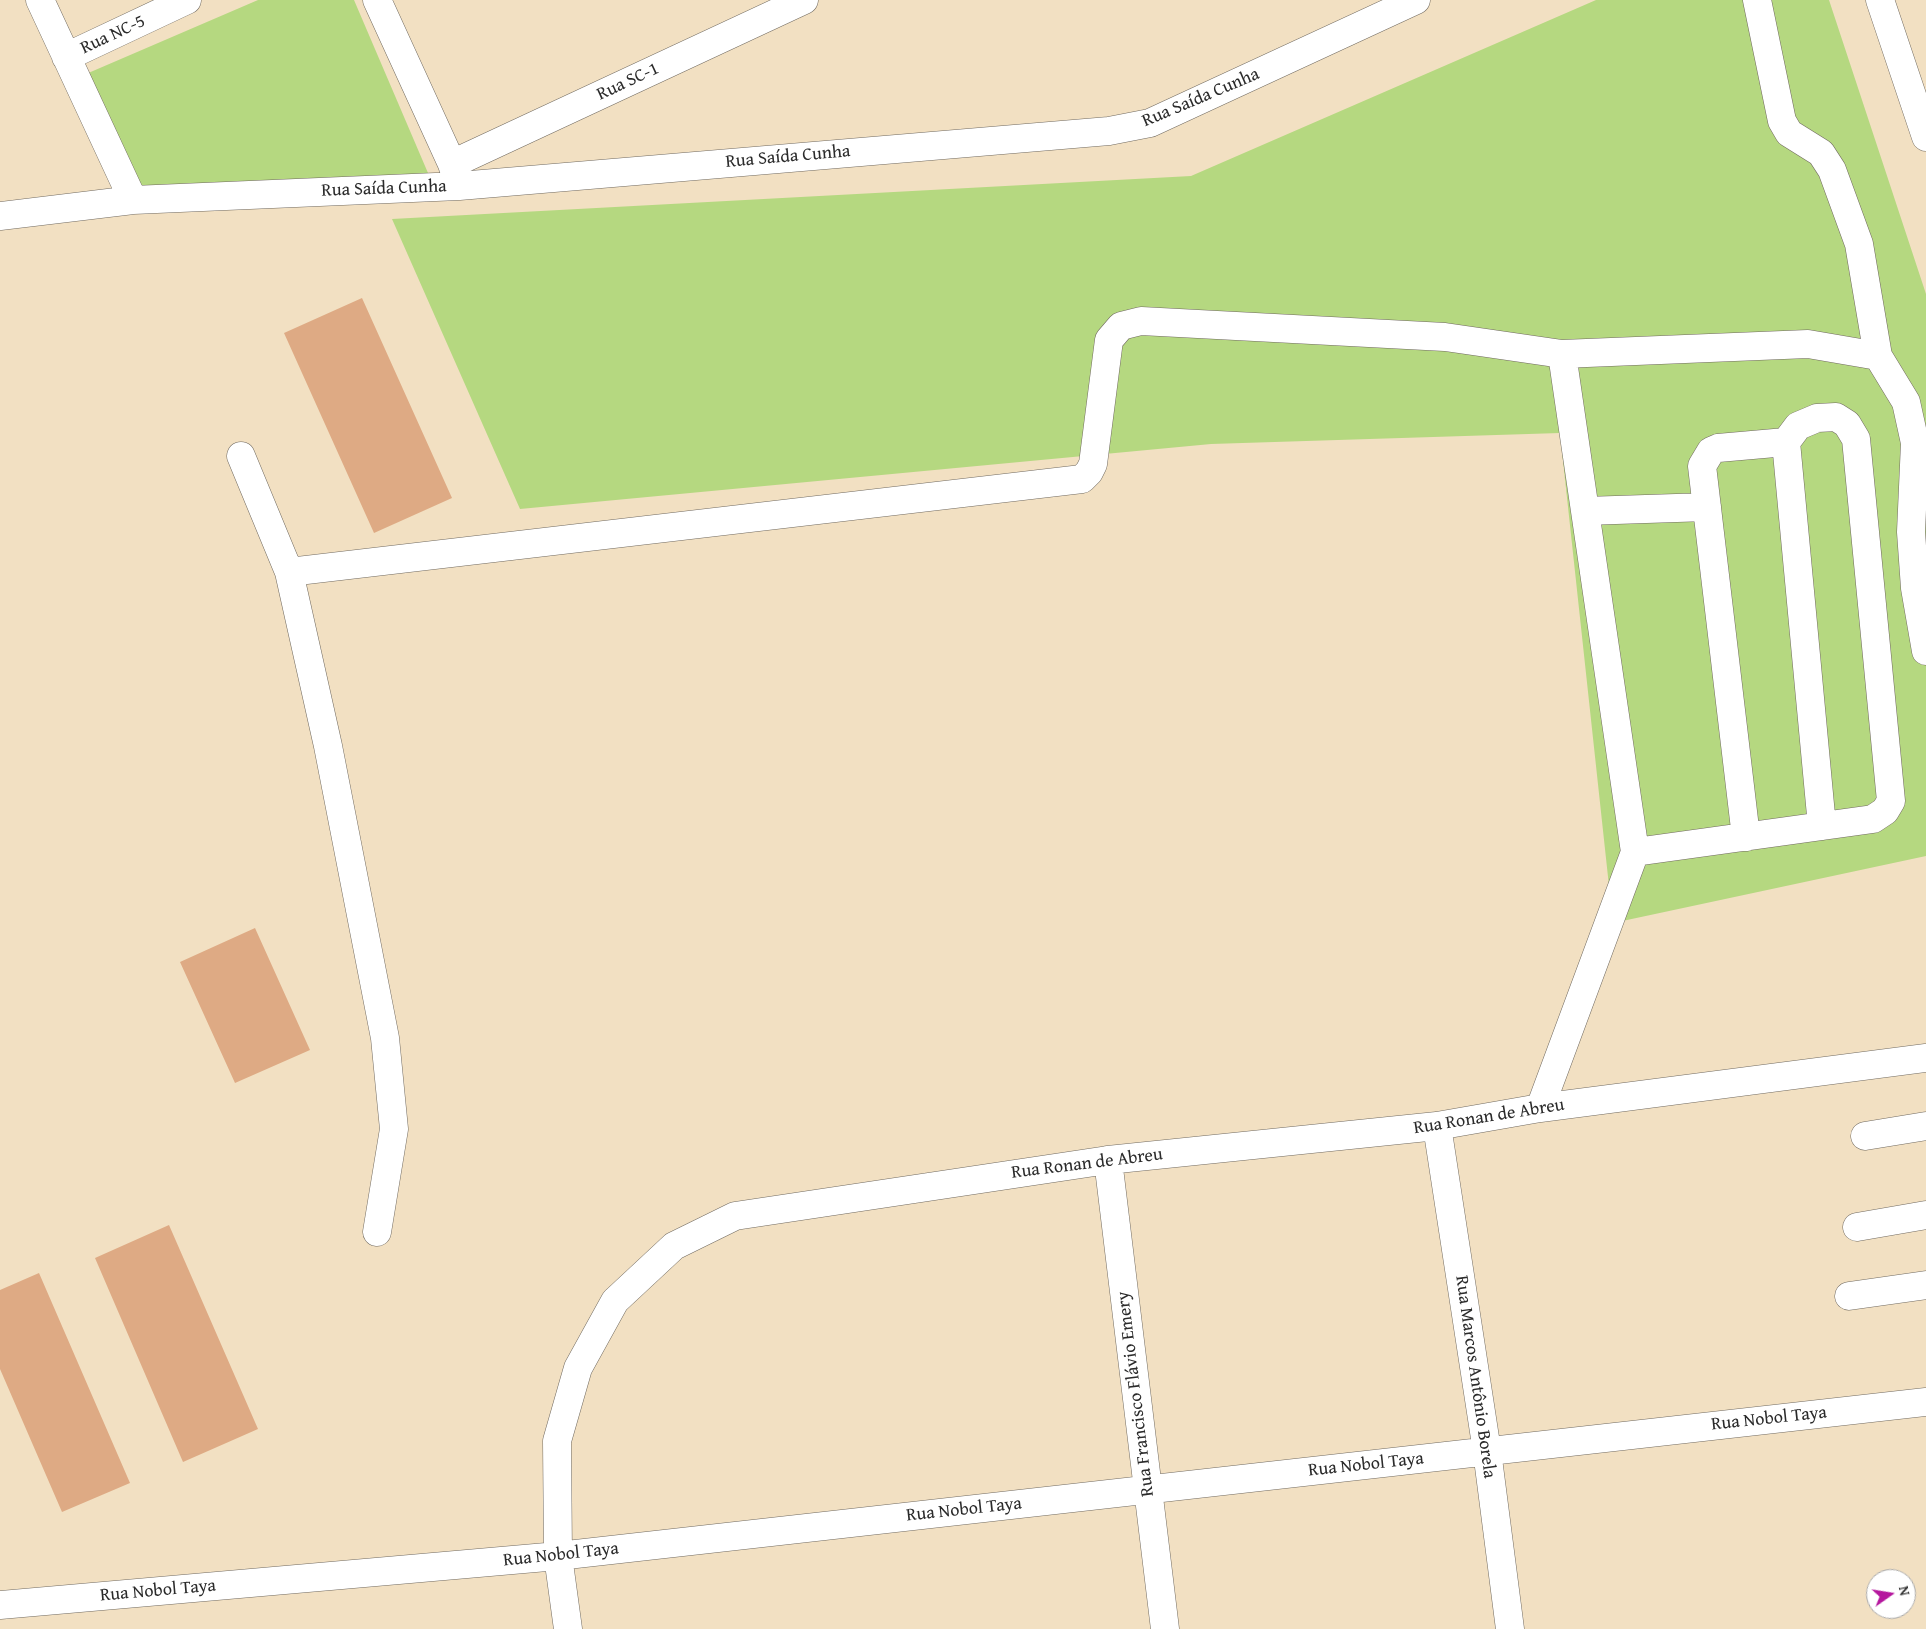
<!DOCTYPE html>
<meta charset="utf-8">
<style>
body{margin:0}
#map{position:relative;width:1926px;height:1629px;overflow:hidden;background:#f2e0c2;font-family:"Gentium Book Plus",serif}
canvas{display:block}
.north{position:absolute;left:1866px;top:1569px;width:50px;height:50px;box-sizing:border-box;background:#fff;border:1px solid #aaa;border-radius:50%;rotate:77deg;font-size:14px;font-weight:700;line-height:20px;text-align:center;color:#2b2b2b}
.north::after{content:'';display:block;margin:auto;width:18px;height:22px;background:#b5179e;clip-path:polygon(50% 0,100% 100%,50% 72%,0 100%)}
</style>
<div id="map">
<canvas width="1926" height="1629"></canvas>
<div class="north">N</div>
</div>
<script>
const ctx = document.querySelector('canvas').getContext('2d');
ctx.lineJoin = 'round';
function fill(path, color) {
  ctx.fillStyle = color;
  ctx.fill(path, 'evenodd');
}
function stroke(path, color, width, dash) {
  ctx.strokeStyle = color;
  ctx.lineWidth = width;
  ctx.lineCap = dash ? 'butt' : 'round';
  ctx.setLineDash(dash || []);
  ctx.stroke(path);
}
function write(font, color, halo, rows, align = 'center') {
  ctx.font = font + ' "Gentium Book Plus",serif';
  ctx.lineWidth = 4;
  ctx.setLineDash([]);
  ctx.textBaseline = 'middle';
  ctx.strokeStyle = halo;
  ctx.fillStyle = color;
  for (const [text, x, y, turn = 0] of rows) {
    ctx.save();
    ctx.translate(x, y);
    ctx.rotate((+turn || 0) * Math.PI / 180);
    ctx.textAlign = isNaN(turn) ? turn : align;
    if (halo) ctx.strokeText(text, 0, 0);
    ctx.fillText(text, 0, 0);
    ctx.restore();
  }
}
fill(new Path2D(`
 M258,0H354L431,180L133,200L79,77Z
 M1596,0H1829L1926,294V856L1613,923L1560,433L1211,444L520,509L392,219L1191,176Z`), '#b5d880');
fill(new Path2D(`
 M362,298L452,498L374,533L284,333Z
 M255,928L310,1050L235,1083L180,962Z
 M169,1225L258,1429L183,1462L95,1258Z
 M39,1273L130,1483L62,1512L0,1369V1290Z`), '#deaa84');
const minor = new Path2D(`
 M40,0L133,200
 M377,0L452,164
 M1757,0L1782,121L1789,133L1821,153L1832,170L1859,244L1878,356
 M1880,0L1926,137
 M66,57L187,0
 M459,186L452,164L804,0
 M0,216L133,200L459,186L1109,131L1150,123L1416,0
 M241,456L289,572L328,746L385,1038L394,1129L377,1232
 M1585,511L1707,507
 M289,572L1082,479L1089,472L1093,464L1109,340L1121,326L1141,321L1445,337L1562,354L1808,344L1878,356L1906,402L1915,443L1911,532L1915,588L1926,651
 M1746,837L1702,466L1711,451L1718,448L1786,442
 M1635,852L1873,819L1885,811L1891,801L1856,439L1847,424L1836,417L1817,418L1798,426L1786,442L1822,826
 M1540,1108L1635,852L1562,354
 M1437,1126L1487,1451L1510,1629
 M1865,1136L1926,1126
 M1108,1160L1165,1629
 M1857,1227L1926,1215
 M1849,1296L1926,1285
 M0,1605L558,1556L1926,1402
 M568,1629L558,1556L557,1441L578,1368L615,1301L674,1246L735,1216L1108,1160L1437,1126L1540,1108L1926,1058`);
stroke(minor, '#716a60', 29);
stroke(minor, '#fff', 28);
write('18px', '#2b2b2b', '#fff', [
 ["Rua NC-5",113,35,-25],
 ["Rua SC-1",628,82,-25],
 ["Rua Saída Cunha",1201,98,-23],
 ["Rua Saída Cunha",788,157,-5],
 ["Rua Saída Cunha",384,189,-2],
 ["Rua Ronan de Abreu",1489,1117,-9],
 ["Rua Ronan de Abreu",1087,1164,-7],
 ["Rua Marcos Antônio Borela",1475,1377,82],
 ["Rua Francisco Flávio Emery",1136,1394,-97],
 ["Rua Nobol Taya",1769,1419,-6],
 ["Rua Nobol Taya",1366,1465,-6],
 ["Rua Nobol Taya",964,1510,-6],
 ["Rua Nobol Taya",561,1555,-6],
 ["Rua Nobol Taya",158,1591,-5]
]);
</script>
